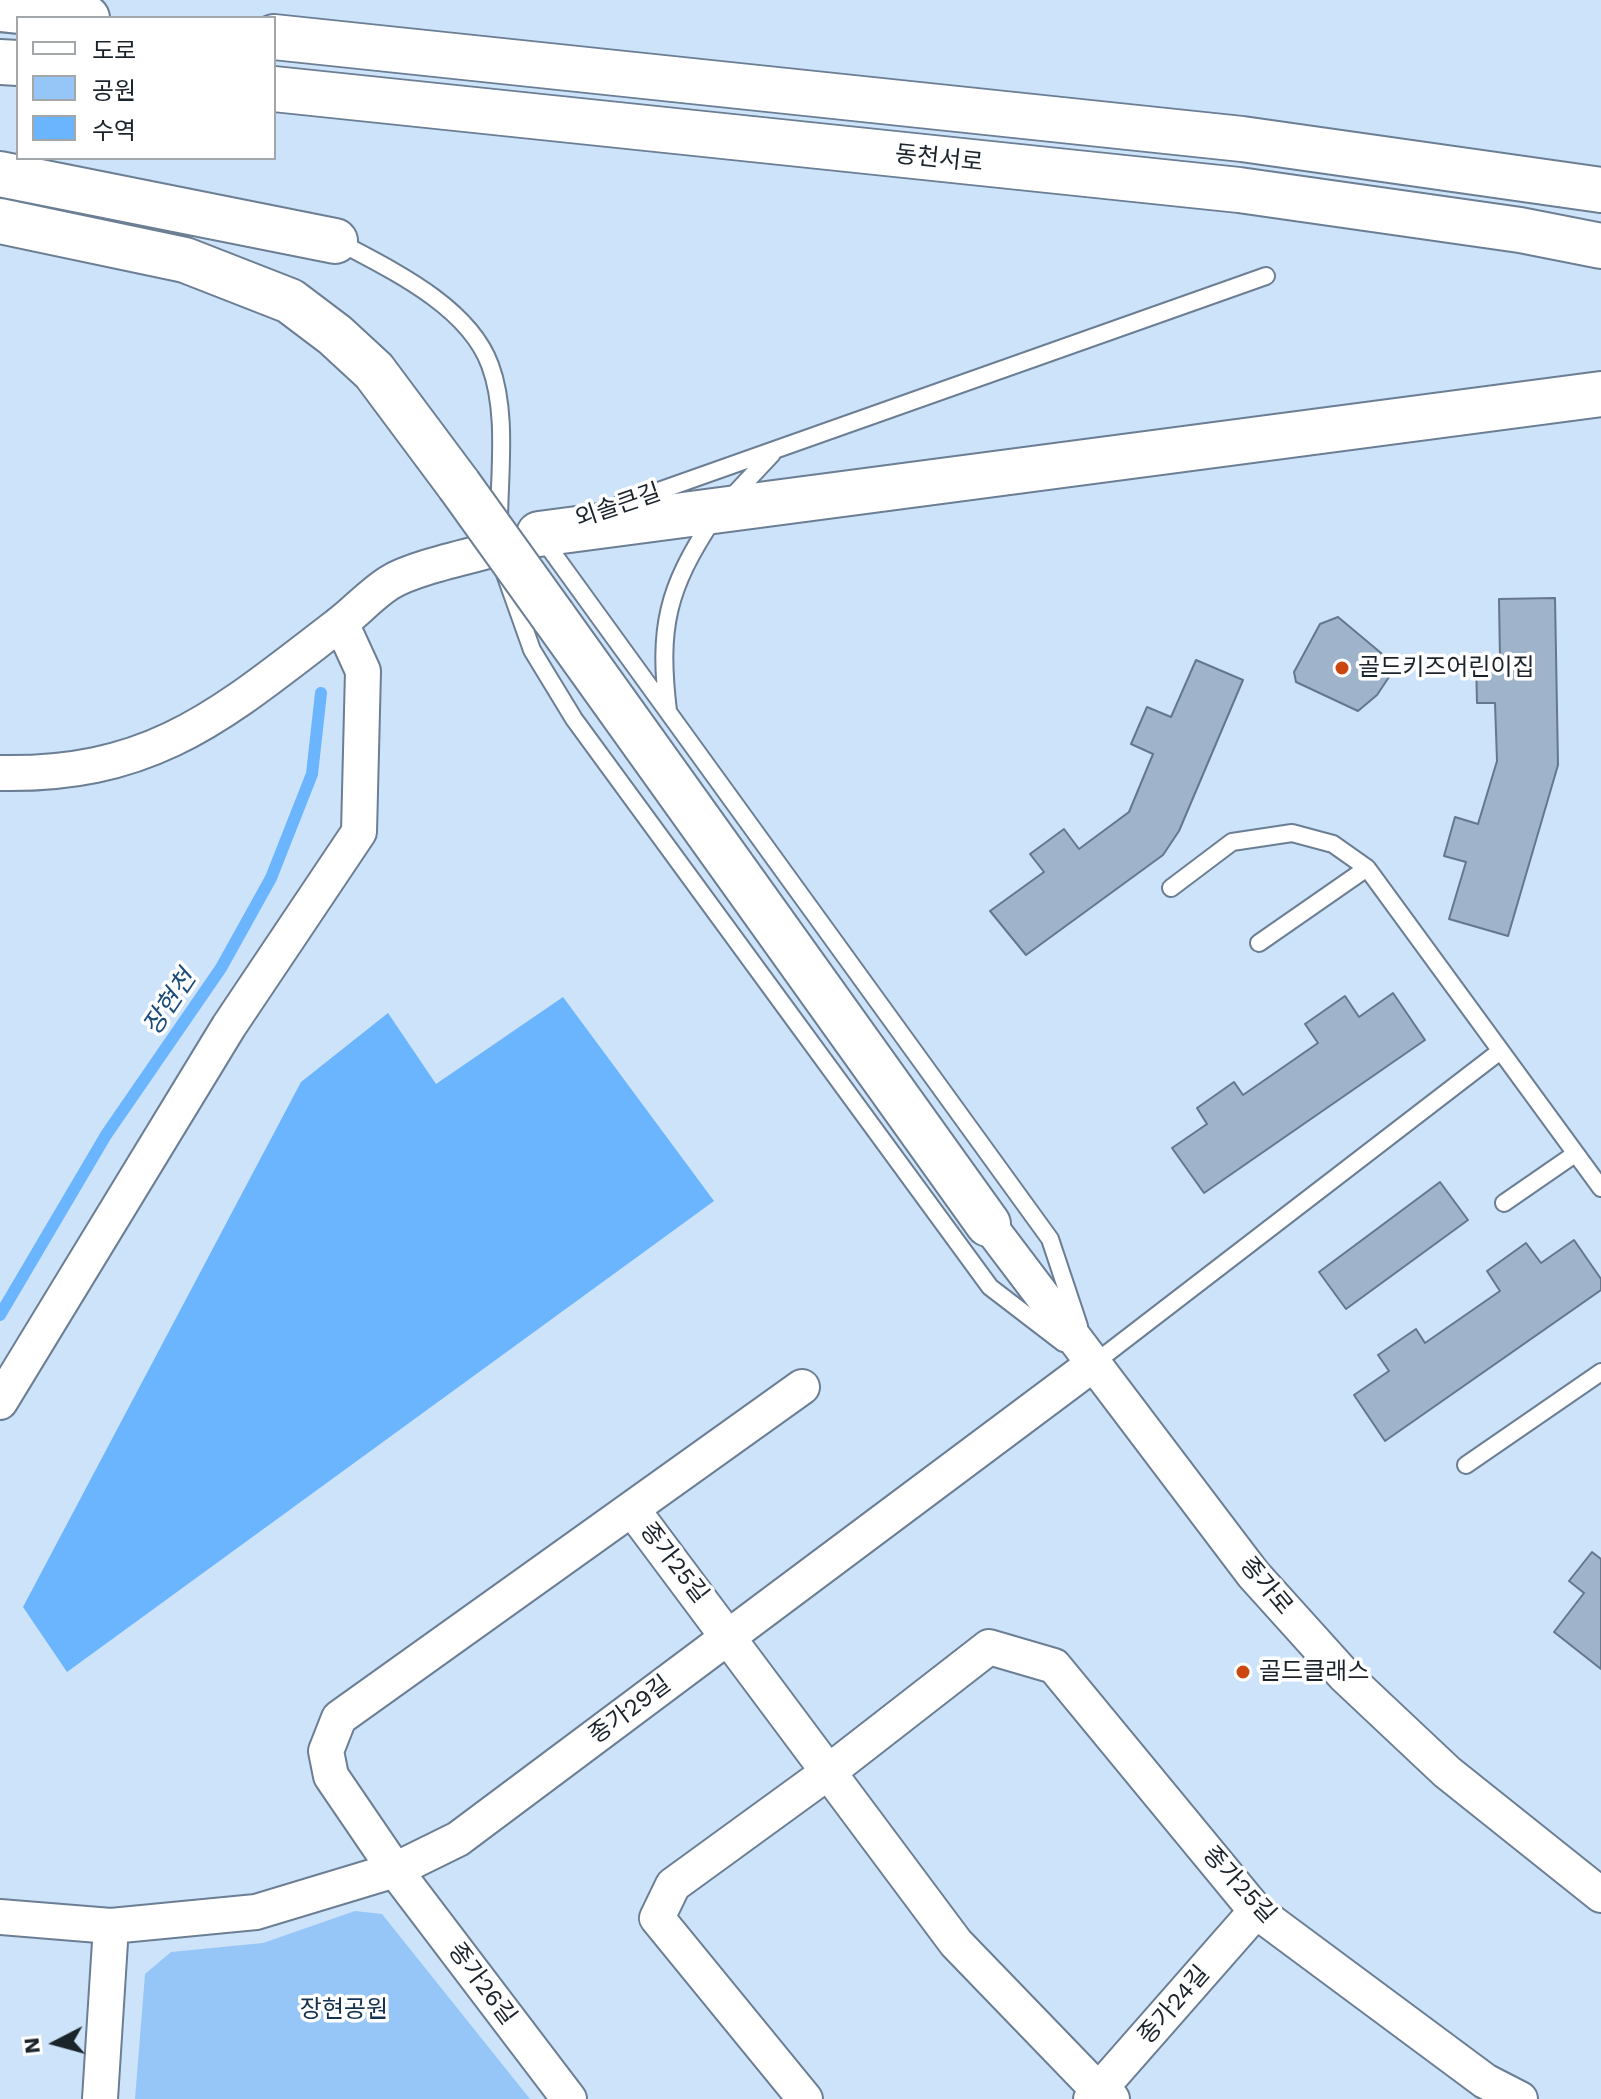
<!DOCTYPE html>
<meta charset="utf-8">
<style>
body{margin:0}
#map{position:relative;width:1601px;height:2099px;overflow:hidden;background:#cde3fa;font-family:"Work Sans","Noto Sans KR",sans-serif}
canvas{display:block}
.legend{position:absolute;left:16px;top:16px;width:260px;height:144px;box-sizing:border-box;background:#fff;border:2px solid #a4a7aa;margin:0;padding:10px 14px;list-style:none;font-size:24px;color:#1b232b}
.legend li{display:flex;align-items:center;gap:16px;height:40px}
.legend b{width:40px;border:2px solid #a4a7aa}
.north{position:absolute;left:16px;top:2003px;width:80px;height:80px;-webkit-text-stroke:6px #fff;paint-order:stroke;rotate:264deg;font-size:22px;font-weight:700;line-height:32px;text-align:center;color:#1b232b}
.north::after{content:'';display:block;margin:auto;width:28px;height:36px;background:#1b232b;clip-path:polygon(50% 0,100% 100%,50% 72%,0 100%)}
</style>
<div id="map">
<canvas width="1601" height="2099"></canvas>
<ul class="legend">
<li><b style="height:10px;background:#fff"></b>도로</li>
<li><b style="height:22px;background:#96c6f8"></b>공원</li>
<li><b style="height:22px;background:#6bb4fe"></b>수역</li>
</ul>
<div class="north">N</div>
</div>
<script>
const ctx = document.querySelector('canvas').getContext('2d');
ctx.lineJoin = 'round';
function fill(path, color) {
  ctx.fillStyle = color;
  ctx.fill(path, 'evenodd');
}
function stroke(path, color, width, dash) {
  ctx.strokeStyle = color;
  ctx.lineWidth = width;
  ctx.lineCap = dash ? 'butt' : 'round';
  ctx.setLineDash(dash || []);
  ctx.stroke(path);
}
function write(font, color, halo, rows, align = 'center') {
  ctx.font = font + ' "Work Sans","Noto Sans KR",sans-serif';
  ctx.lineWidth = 7;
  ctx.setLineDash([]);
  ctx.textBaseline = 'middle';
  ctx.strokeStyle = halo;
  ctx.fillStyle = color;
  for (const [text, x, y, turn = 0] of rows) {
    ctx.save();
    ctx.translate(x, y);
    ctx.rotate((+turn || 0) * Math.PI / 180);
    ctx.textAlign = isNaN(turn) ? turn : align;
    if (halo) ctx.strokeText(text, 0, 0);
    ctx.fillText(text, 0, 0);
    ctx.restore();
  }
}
fill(new Path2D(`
 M355,1911L382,1914L530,2099H135L145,1974L171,1952L263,1943Z`), '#96c6f8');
fill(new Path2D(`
 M563,997L714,1201L67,1672L23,1607L301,1082L388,1013L436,1084Z`), '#6bb4fe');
stroke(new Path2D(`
 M0,1315L106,1135L221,968L271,878L312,774L321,693`), '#6bb4fe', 12);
const building = new Path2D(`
 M1555,598L1558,765L1508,936L1449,919L1466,862L1444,856L1455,817L1478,824L1497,761L1495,703H1477L1476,660L1500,659L1499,599Z
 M1338,617L1381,653L1388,663L1389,677L1377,695L1358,711L1296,682L1294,672L1320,624Z
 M1196,660L1243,680L1179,831L1163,855L1026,955L990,911L1044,872L1030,854L1064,829L1079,849L1129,812L1153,754L1131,744L1147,707L1171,717Z
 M1393,993L1425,1040L1204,1193L1172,1148L1207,1124L1197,1108L1234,1082L1243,1095L1318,1043L1305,1024L1345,996L1359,1017Z
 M1440,1182L1468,1220L1346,1309L1319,1272Z
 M1574,1240L1601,1279V1290L1385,1441L1354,1395L1389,1371L1378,1355L1416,1329L1425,1343L1500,1291L1487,1271L1526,1243L1541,1263Z
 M1592,1552L1601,1559V1669L1554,1632L1584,1593L1569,1581Z`);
fill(building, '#9fb4ca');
stroke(building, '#64778c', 2);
const service = new Path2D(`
 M337,241C389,269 468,305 490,365C508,413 499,474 499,524
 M728,501L772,454
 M619,505L1266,276
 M542,538L1050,1239L1079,1326
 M505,574L532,650L574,719L990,1287L1063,1343
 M668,711C658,627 667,589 713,519
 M1171,888L1232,842L1292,833L1333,844L1367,868
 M1259,943L1367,868L1601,1188
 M1504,1203L1575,1154
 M1092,1365L1499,1052
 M1466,1465L1601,1372`);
const minor = new Path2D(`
 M0,773C154,776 222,714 337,626C355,613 370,595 389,583C412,568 471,556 499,548
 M988,1224L1253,1574L1345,1676L1447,1772L1601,1895
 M0,1402L229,1026L359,832L363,671L341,623
 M632,1509L956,1943L1099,2091L1112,2099
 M0,1917L111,1926L256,1912L395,1870L458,1839L1092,1365
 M100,2099L111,1926
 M569,2099L395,1870L331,1776L326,1751L339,1718L802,1387
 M805,2099L657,1918L673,1885L827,1773L989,1647L1054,1666L1256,1911L1485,2081L1520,2099
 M1091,2099L1256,1911`);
const secondary = new Path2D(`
 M0,9L87,18
 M274,37L1242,139L1601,190
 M0,62L18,63
 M274,89L1239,190L1520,230L1601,246
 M0,174L335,241
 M0,221L185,260L290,301L335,335L374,371L459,485
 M539,534L1601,394
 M553,616L988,1224`);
stroke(service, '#6b7e93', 20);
stroke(minor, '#6b7e93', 38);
stroke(secondary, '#6b7e93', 48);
stroke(service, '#fff', 16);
stroke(minor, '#fff', 34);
stroke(secondary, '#fff', 44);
const secondaryBridge = new Path2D(`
 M459,485L553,616`);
stroke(secondaryBridge, '#6b7e93', 48, []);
stroke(secondaryBridge, '#fff', 44);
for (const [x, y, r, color] of [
 [1342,668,8,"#cc460f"],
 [1243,1672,8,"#cc460f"]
]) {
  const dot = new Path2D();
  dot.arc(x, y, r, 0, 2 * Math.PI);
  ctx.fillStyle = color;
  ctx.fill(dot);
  stroke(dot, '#fff', 3);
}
write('24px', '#1b232b', '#fff', [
 ["동천서로",939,159,6],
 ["외솔큰길",618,506,-19],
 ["종가25길",674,1563,52],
 ["종가로",1266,1586,50],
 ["종가29길",630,1710,-37],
 ["종가25길",1239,1885,47],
 ["종가26길",482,1984,53],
 ["종가24길",1174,2005,-49]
]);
write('24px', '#1b232b', '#fff', [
 ["골드키즈어린이집",1358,668],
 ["골드클래스",1259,1672]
], 'left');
write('24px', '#13324f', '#fff', [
 ["장현공원",344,2010]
]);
write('italic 26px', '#194c7b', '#fff', [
 ["장현천",170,1003,-56]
]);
</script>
